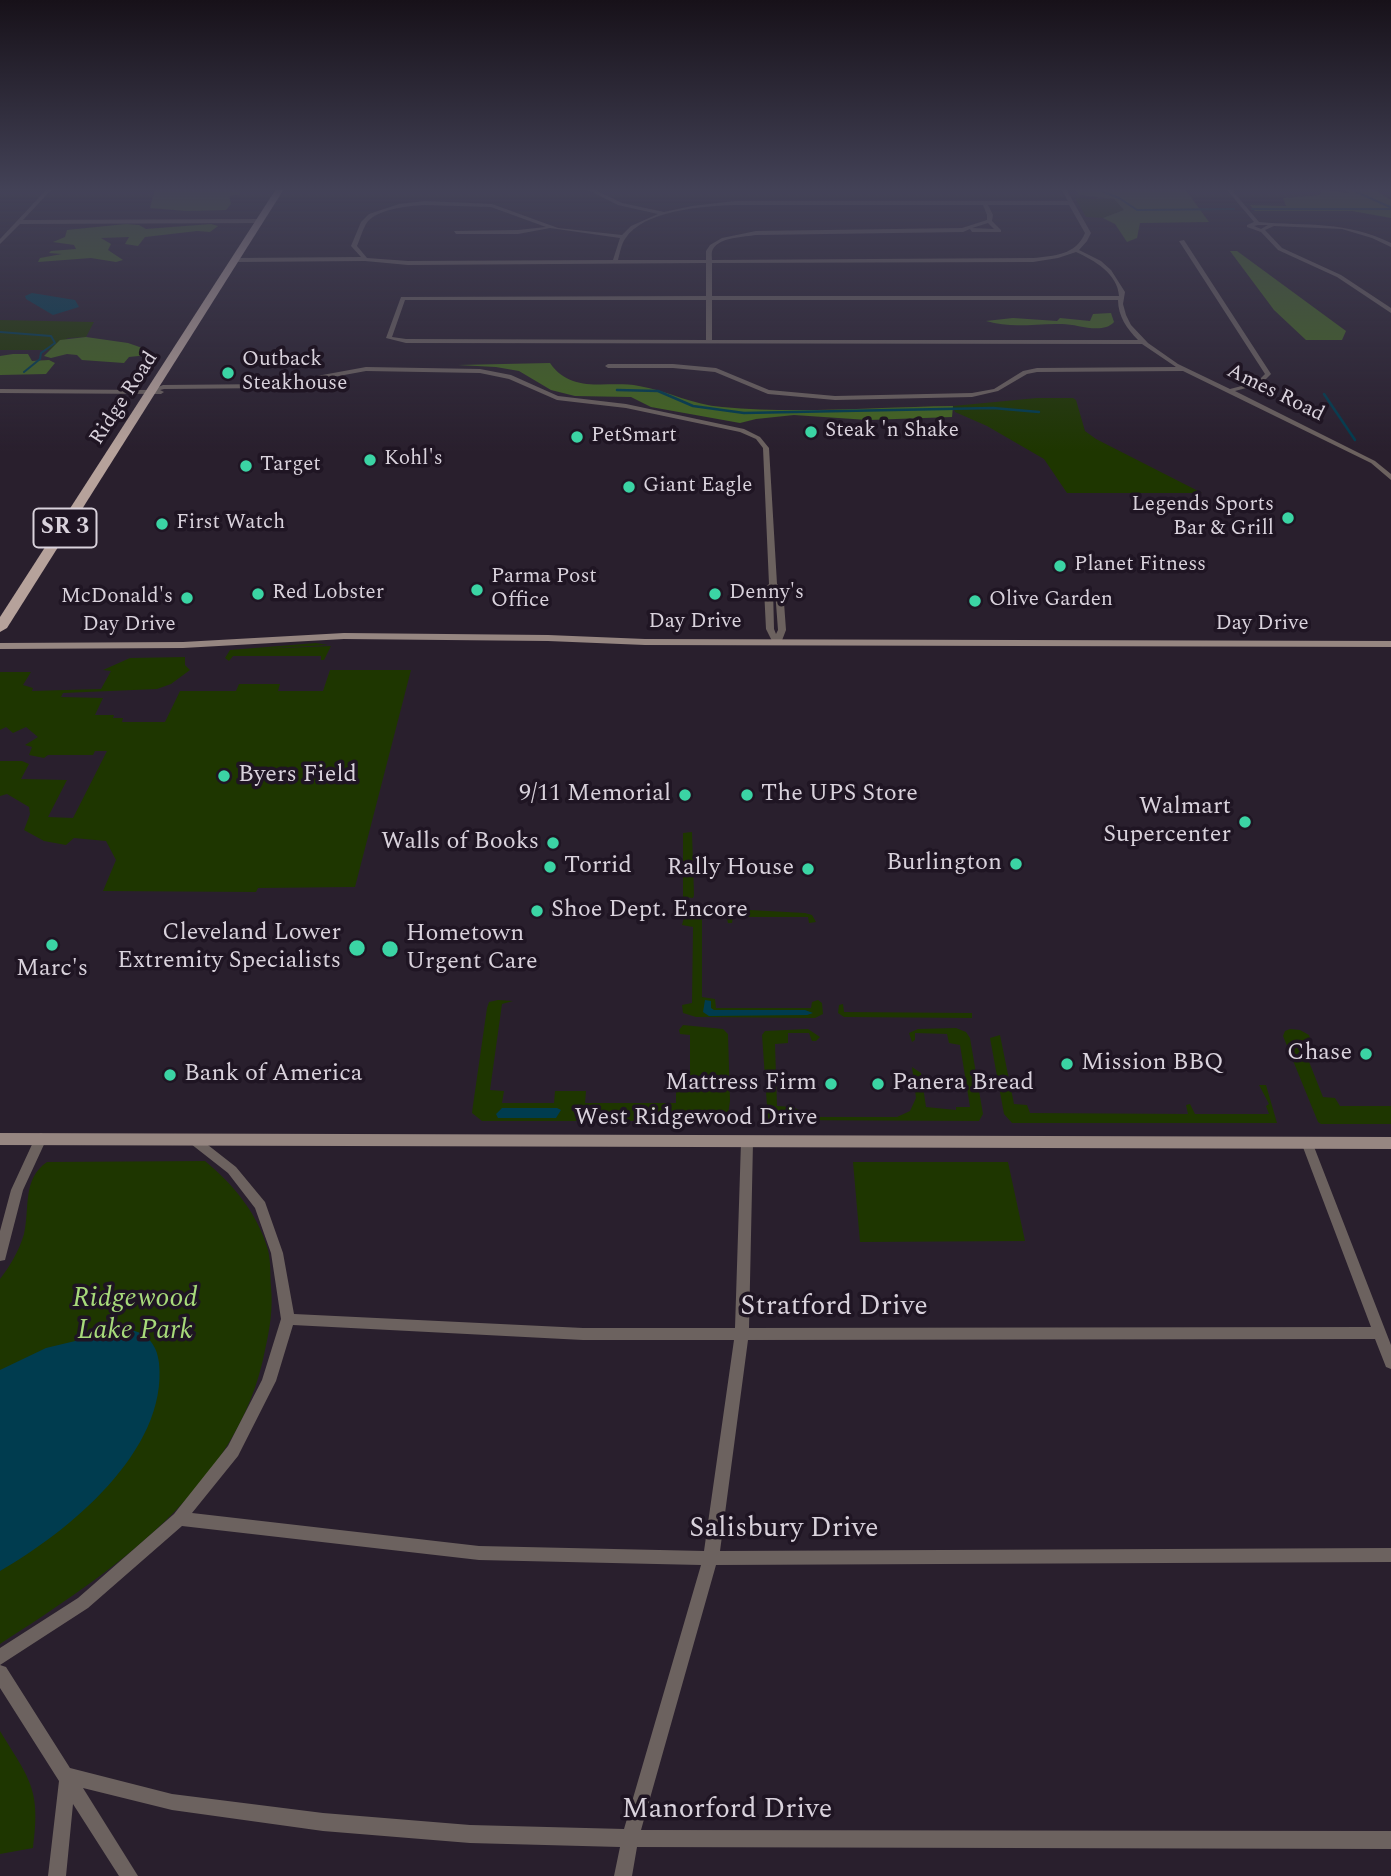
<!DOCTYPE html>
<style>
body{margin:0}
canvas{display:block;background:#291f2d}
</style>
<canvas width="1391" height="1876"></canvas>
<script>
const ctx = document.querySelector('canvas').getContext('2d');
ctx.lineJoin = 'round';
function fill(path, color) {
  ctx.fillStyle = color;
  ctx.fill(path, 'evenodd');
}
function stroke(path, color, width, dash) {
  ctx.strokeStyle = color;
  ctx.lineWidth = width;
  ctx.lineCap = dash ? 'butt' : 'round';
  ctx.setLineDash(dash || []);
  ctx.stroke(path);
}
function write(font, color, halo, rows, align = 'center') {
  ctx.font = font + ' Spectral,serif';
  ctx.lineWidth = 7;
  ctx.setLineDash([]);
  ctx.textBaseline = 'middle';
  ctx.strokeStyle = halo;
  ctx.fillStyle = color;
  for (const [text, x, y, turn = 0] of rows) {
    ctx.save();
    ctx.translate(x, y);
    ctx.rotate((+turn || 0) * Math.PI / 180);
    ctx.textAlign = isNaN(turn) ? turn : align;
    if (halo) ctx.strokeText(text, 0, 0);
    ctx.fillText(text, 0, 0);
    ctx.restore();
  }
}
fill(new Path2D(`
 M1075,198L1114,199L1124,210L1103,218L1086,217Z
 M0,320L94,322L86,337L68,338L49,350H0Z
 M1037,398H1073L1076,400L1085,431L1096,439L1202,493H1067L1044,459L987,426L955,412L953,406Z
 M316,643L328,645L257,649L331,646L324,660H321V656H233L229,661L225,658L230,650Z
 M185,657V665L190,670L171,684L157,689L63,693L61,697L103,698L95,715H114L113,718H123L122,722H165L180,691H236L239,684H280L278,691H323L330,670H411L355,887L258,888L256,892L103,891L116,860L106,841L74,838L66,845L44,841L24,830L30,814L29,807L7,794L0,796V761H22L29,764L21,779L67,780L48,817L73,818L107,751H95L93,755H48L44,758L29,755L32,747L25,745L38,737L26,727L13,733L6,727L0,730V672H31L23,685L33,688L32,691L101,689L111,671L103,670L130,658Z
 M692,832L694,895L693,898L683,897V833Z
 M731,909L805,913L812,915L816,922L809,923L808,917H733L732,923H728L726,914Z
 M686,910L711,911L702,913V997L715,999L716,1008H811L812,1002L818,1000L822,1003L823,1014L815,1018L696,1017L683,1013L682,1005L692,1003L693,927L682,925Z
 M498,1000L513,1001L502,1004L490,1090L504,1091L502,1103H554L555,1091H586L585,1103H676V1091H690V1035L680,1034L679,1030L683,1025L723,1029L728,1034L730,1101L727,1121H482L472,1113L473,1105L487,1008L489,1002Z
 M843,1004L844,1012L972,1013V1018L844,1017L838,1013L839,1005Z
 M956,1028L966,1032L970,1038L983,1114L979,1121L768,1120L762,1035L765,1031L808,1029L820,1037L816,1041H812L809,1033H788V1043L775,1044L777,1106L793,1107L813,1117H897L910,1111L916,1098L912,1067L921,1073L926,1107L956,1110V1107H970L960,1045L949,1043L947,1034L915,1033V1040L912,1042L909,1033L918,1029Z
 M1290,1029L1300,1030L1309,1035L1312,1044H1302L1323,1097L1335,1098L1340,1106H1391V1124H1321L1318,1122L1283,1036L1285,1031Z
 M1000,1035L1014,1104L1027,1105L1030,1113L1188,1114L1186,1105L1190,1104L1195,1114H1269L1266,1106L1269,1104L1259,1085H1266L1277,1123H1012L1004,1114L990,1038Z
 M205,1161C233,1184 258,1214 268,1250C271,1262 270,1275 271,1287C273,1309 270,1328 265,1350C239,1488 110,1573 0,1644V1279C10,1266 19,1251 24,1234C30,1208 22,1179 47,1162Z
 M853,1162H1008L1025,1241L860,1242Z
 M0,1731C30,1780 41,1789 33,1848L0,1854Z`), '#1e3600');
fill(new Path2D(`
 M155,189H240V195L229,196L231,204L226,210L187,211L150,208Z
 M1075,189H1185L1209,222L1140,223L1137,238L1127,242L1115,224L1103,218L1124,210L1114,199L1079,195Z
 M1345,189H1373L1391,200V218L1352,211H1255L1250,205L1286,206L1283,198L1319,195L1322,190L1349,193Z
 M126,224L139,225L146,229L211,224L218,226L210,232L197,231L145,237L138,246L125,244L129,237L101,238L111,244L108,250L123,260L116,262L91,258L38,262L40,258L62,254L49,253L51,251L76,249L74,245L53,242L65,237L67,230Z
 M1230,251H1237L1346,331L1342,340H1306L1274,310Z
 M1111,313L1114,322C1102,335 1078,324 1062,324C1035,323 1013,329 986,321L1013,318L1057,321L1060,318L1090,321L1093,314Z
 M86,337L128,343L151,351L148,355L129,357L124,363L82,360L77,355L67,354L51,358L44,356L60,340Z
 M13,354H28L32,361L49,360L55,363L46,374L0,375V356Z
 M550,363C572,395 607,380 639,386C668,391 693,405 722,407C799,414 877,407 953,406L952,417L868,420L794,415L756,419L740,423L651,407L631,397L575,396L551,390L519,371L496,367L458,365Z`), '#43661f');
fill(new Path2D(`
 M32,293L75,300L79,307L53,315L26,299L25,296Z
 M705,1000L711,1001V1008L714,1010H805L813,1013L807,1015L709,1016L703,1012Z
 M502,1108H557L561,1110L556,1118H498L496,1114Z
 M125,1329C145,1331 157,1343 159,1363C168,1451 68,1532 0,1571V1370L46,1348Z`), '#003c4f');
stroke(new Path2D(`
 M1096,189L1119,198L1137,210L1234,209
 M1350,189L1390,207
 M1252,209H1391
 M0,332L51,336L55,343L41,353L40,359L24,372`), '#003c4f', 2);
stroke(new Path2D(`
 M617,390L658,391L693,406L744,413L993,408L1039,412
 M1324,394L1355,440`), '#003c4f', 2.5);
fill(new Path2D(`
 M47,189H52L23,220L260,219L263,221L260,223L20,224L0,244V239Z
 M586,189H593L622,203L664,212L692,206L735,201H1068L1061,189H1066L1091,233L1087,241L1079,250L1101,261L1111,270L1125,292L1123,304L1126,315L1131,325L1148,343L1178,364L1230,389L1257,382L1265,374L1179,241L1184,240L1271,374L1261,384L1235,391L1375,461L1391,474V480L1371,463L1183,371L1037,372L1027,374L998,391L972,397L835,400L768,394L715,372L673,368H608L605,366L608,364H673L716,368L769,390L835,396L972,393L994,389L1023,371L1037,368L1176,367L1142,344L406,343L386,338L401,297L706,296V263L408,265L365,261L237,262L234,260L237,258L361,257L351,246L361,222L369,214L399,204L425,201L492,204L558,228L622,235L631,226L658,214L618,205ZM425,205L491,207L546,227L518,230L454,231L456,234H518L550,228L620,238L613,260L408,261L367,258L357,246C360,239 362,231 366,224C375,209 408,206 425,205ZM735,205H983L987,215V220L962,228L756,231L722,238L710,245L706,251V260H618C620,253 621,245 625,239C643,210 704,206 735,205ZM988,205H1069L1085,233C1076,255 1054,256 1033,258L712,260C712,257 711,252 713,249C720,237 744,237 756,235L963,232L970,229L972,232H1001V230L992,221L993,215ZM988,223L994,229L972,228ZM1076,252C1094,260 1118,274 1119,296H712V263L1033,262L1058,258ZM405,300H706V340L406,339L392,337ZM712,300H1118C1118,316 1127,329 1138,340H712Z
 M1226,189H1231L1259,222C1306,226 1347,221 1391,243V247L1372,238L1342,229L1274,226L1265,230L1282,248L1341,275L1391,308V313L1337,277L1278,250L1261,232L1247,227V225L1254,222ZM1258,225H1268L1261,229L1254,226Z
 M366,367L480,369L511,375L558,396L626,404L744,429L760,437L769,448L777,584L783,589L786,630L781,643L780,645H774L766,629L764,589L769,584L763,448L756,439L740,432L626,408L557,400L509,379L480,373L366,371L273,388L164,389L160,390L164,392L161,394L0,393V389L151,390L163,385L273,384ZM773,589L775,590L778,630L776,634L774,629Z
 M41,1133L45,1135L47,1138L23,1190L6,1256L5,1260L0,1261V1231L11,1190L35,1138L37,1135Z
 M195,1136L199,1138L236,1167L265,1202L283,1253L294,1314L583,1328H735L741,1142L743,1139L747,1137L751,1139L753,1142L749,1328L1371,1327L1301,1142L1303,1139L1307,1137L1311,1139L1391,1345V1369L1386,1367L1375,1339L748,1340L720,1551L1391,1548V1562L716,1565L641,1830L1391,1831V1849L637,1847L632,1876H614L620,1847L470,1843L323,1831L172,1810L83,1788L138,1876H119L73,1804L66,1876H48L59,1781L0,1688V1665L6,1667L70,1768L172,1794L323,1813L470,1825L624,1829L701,1565L479,1560L182,1526L88,1608L0,1665V1648L78,1598L174,1514L228,1446L262,1380L281,1319L271,1253L255,1208L228,1173L191,1144L189,1141L191,1138ZM293,1325L583,1340H734L704,1551L479,1546L192,1513L238,1456L276,1381Z`), '#6c625f');
fill(new Path2D(`
 M344,633L548,635L645,639L1391,641V647L645,645L548,641L344,639L183,648L0,649V643L183,642Z
 M0,1133L1391,1137V1149L0,1145Z`), '#968681');
fill(new Path2D(`
 M276,189H284L7,628L0,632V617Z`), '#b6a29b');
const sky = ctx.createLinearGradient(0, 0, 0, 452);
sky.addColorStop(0, '#171119');
sky.addColorStop(0.42, '#434257');
sky.addColorStop(1, '#43425700');
ctx.fillStyle = sky;
ctx.fillRect(0, 0, 1391, 452);
for (const [x, y, r, color] of [
 [228,373,7,"#3bd4a4"],
 [811,432,7,"#3bd4a4"],
 [577,437,7,"#3bd4a4"],
 [370,460,7,"#3bd4a4"],
 [246,466,7,"#3bd4a4"],
 [629,487,7,"#3bd4a4"],
 [1288,518,7,"#3bd4a4"],
 [162,524,7,"#3bd4a4"],
 [1060,566,7,"#3bd4a4"],
 [477,590,7,"#3bd4a4"],
 [258,594,7,"#3bd4a4"],
 [715,594,7,"#3bd4a4"],
 [187,598,7,"#3bd4a4"],
 [975,601,7,"#3bd4a4"],
 [224,776,7,"#3bd4a4"],
 [685,795,7,"#3bd4a4"],
 [747,795,7,"#3bd4a4"],
 [1245,822,7,"#3bd4a4"],
 [553,843,7,"#3bd4a4"],
 [1016,864,7,"#3bd4a4"],
 [550,867,7,"#3bd4a4"],
 [808,869,7,"#3bd4a4"],
 [537,911,7,"#3bd4a4"],
 [52,945,7,"#3bd4a4"],
 [357,948,9,"#3bd4a4"],
 [390,949,9,"#3bd4a4"],
 [1366,1054,7,"#3bd4a4"],
 [1067,1064,7,"#3bd4a4"],
 [170,1075,7,"#3bd4a4"],
 [831,1084,7,"#3bd4a4"],
 [878,1084,7,"#3bd4a4"]
]) {
  const dot = new Path2D();
  dot.arc(x, y, r, 0, 2 * Math.PI);
  ctx.fillStyle = color;
  ctx.fill(dot);
  stroke(dot, '#1f1523', 2.5);
}
write('21px', '#d9d2dc', '#1f1523', [
 ["Outback",242,361],
 ["Steakhouse",242,385],
 ["Steak 'n Shake",825,432],
 ["PetSmart",591,437],
 ["Kohl's",384,460],
 ["Target",260,466],
 ["Giant Eagle",643,487],
 ["Legends Sports",1274,506,"right"],
 ["Bar & Grill",1274,530,"right"],
 ["First Watch",176,524],
 ["Planet Fitness",1074,566],
 ["Parma Post",491,578],
 ["Office",491,602],
 ["Red Lobster",272,594],
 ["Denny's",729,594],
 ["McDonald's",173,598,"right"],
 ["Olive Garden",989,601]
], 'left');
write('21px', '#d9d2dc', '#1f1523', [
 ["Ames Road",1275,394,26],
 ["Ridge Road",125,399,-57],
 ["Day Drive",695,623],
 ["Day Drive",1262,625],
 ["Day Drive",129,626]
]);
for (const [x, y, w] of [
 [65,528,63]
]) {
  const box = new Path2D();
  box.roundRect(x - w / 2, y - 19.5, w, 39, 5);
  ctx.fillStyle = '#1f1523';
  ctx.fill(box);
  stroke(box, '#d9d2dc', 2);
}
write('bold 23px', '#d9d2dc', null, [
 ["SR 3",65,528]
]);
write('24px', '#d9d2dc', '#1f1523', [
 ["Byers Field",238,776],
 ["9/11 Memorial",671,795,"right"],
 ["The UPS Store",761,795],
 ["Walmart",1231,808,"right"],
 ["Supercenter",1231,836,"right"],
 ["Walls of Books",539,843,"right"],
 ["Burlington",1002,864,"right"],
 ["Torrid",564,867],
 ["Rally House",794,869,"right"],
 ["Shoe Dept. Encore",551,911],
 ["Cleveland Lower",341,934,"right"],
 ["Extremity Specialists",341,962,"right"],
 ["Hometown",406,935],
 ["Urgent Care",406,963],
 ["Marc's",52,970,"center"],
 ["Chase",1352,1054,"right"],
 ["Mission BBQ",1081,1064],
 ["Bank of America",184,1075],
 ["Mattress Firm",817,1084,"right"],
 ["Panera Bread",892,1084]
], 'left');
write('24px', '#d9d2dc', '#1f1523', [
 ["West Ridgewood Drive",696,1119]
]);
write('italic 28px', '#a7da7a', '#1f1523', [
 ["Ridgewood",135,1301],
 ["Lake Park",135,1333]
]);
write('28px', '#d9d2dc', '#1f1523', [
 ["Stratford Drive",834,1309],
 ["Salisbury Drive",784,1531],
 ["Manorford Drive",727,1812]
]);
</script>
